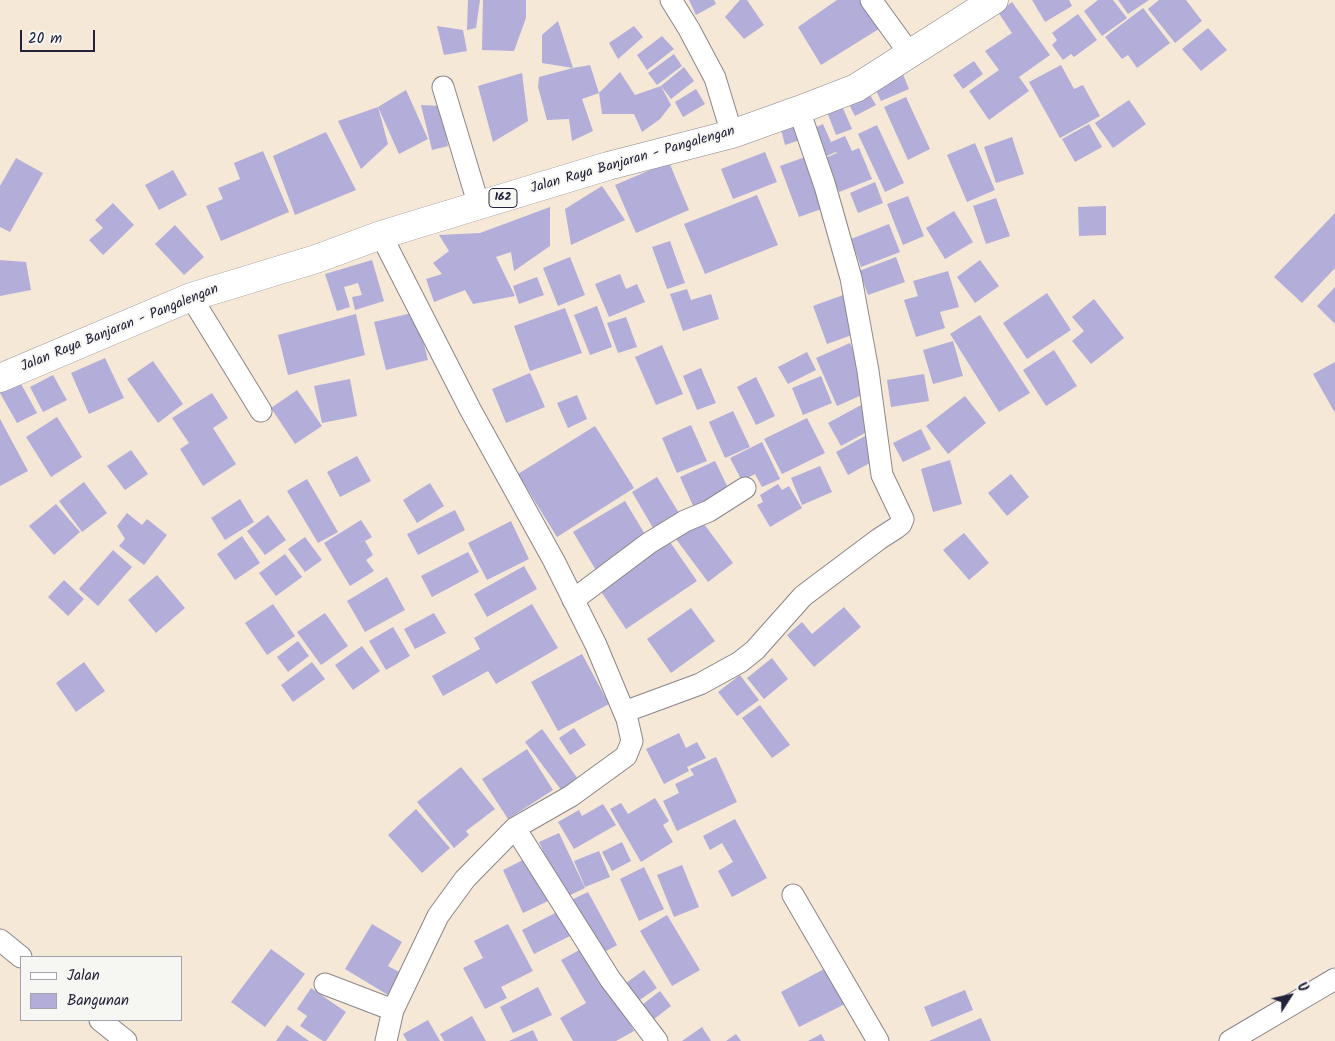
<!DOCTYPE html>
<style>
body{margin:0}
#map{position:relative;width:1335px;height:1041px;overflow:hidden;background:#f5e8d7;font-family:Kalam,sans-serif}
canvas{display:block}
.legend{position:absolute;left:20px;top:956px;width:162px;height:65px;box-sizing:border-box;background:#f6f6f2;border:1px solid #a1a1a9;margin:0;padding:6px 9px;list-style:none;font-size:15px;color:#22223b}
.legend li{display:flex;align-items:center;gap:10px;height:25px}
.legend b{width:25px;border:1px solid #a1a1a9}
.north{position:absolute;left:1265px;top:971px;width:50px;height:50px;-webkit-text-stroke:4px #f6f6f2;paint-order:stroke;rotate:55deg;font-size:14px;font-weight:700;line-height:20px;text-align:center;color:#22223b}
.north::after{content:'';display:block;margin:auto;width:18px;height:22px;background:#22223b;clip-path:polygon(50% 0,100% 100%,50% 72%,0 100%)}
.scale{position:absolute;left:20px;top:30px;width:75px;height:22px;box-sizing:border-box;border:2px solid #22223b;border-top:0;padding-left:6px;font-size:15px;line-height:18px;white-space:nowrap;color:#22223b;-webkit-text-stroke:4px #f6f6f2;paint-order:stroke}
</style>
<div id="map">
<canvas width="1335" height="1041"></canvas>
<ul class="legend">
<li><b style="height:6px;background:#fff"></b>Jalan</li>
<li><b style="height:14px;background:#b2add9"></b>Bangunan</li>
</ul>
<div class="north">U</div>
<div class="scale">20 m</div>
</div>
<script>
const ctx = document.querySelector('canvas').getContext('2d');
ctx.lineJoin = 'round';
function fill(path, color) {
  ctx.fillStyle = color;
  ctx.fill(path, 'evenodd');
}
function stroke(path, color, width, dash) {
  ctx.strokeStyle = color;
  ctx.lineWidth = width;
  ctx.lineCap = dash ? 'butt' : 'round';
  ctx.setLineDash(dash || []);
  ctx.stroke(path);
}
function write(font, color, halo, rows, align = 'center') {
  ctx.font = font + ' Kalam,sans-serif';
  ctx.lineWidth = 4;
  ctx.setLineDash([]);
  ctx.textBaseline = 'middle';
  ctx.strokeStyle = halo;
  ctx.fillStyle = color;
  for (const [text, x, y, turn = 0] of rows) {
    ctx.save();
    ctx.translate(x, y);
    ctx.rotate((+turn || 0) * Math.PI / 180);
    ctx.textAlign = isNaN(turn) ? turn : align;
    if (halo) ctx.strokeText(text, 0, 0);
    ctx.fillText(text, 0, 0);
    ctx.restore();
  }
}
fill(new Path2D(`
 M468,0H480L476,28L467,30Z
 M483,0H526V18L514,51L482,50Z
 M689,0H714L716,4L696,15Z
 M740,0H747L764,25L744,39L725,17Z
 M837,0H863L882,27L821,65L798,27Z
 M1032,0H1069L1072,6L1045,22Z
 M1098,0H1113L1127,18L1102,36L1084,11Z
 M1118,0H1149L1128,14Z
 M1159,0H1186L1202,21L1175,43L1148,9Z
 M1012,2L1050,55L1019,77L1029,91L989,120L969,91L999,70L985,51L1012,33L998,12Z
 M1143,8L1170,43L1137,68L1128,55L1122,59L1105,37Z
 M1078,14L1097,40L1074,57L1071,54L1063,60L1052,45L1057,40L1052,33Z
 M558,21L573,68L590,65L599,93L582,99L593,131L572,141L569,119L547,120L538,87L539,77L573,68L542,63V35Z
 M437,26L463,30L467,51L444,55Z
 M634,26L643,37L618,59L609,43Z
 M1208,28L1227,50L1201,71L1182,49Z
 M662,36L674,49L647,70L637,55Z
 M674,54L682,66L657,85L648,73Z
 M974,61L983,74L963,89L953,75Z
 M1061,65L1074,89L1083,85L1100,116L1060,138L1029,82Z
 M684,67L694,81L671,99L661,86Z
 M620,72L635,95L661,86L671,105L660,119L642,132L634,114H602L599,93Z
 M902,72L909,89L881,101L873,84Z
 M522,73L528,121L493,142L478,86Z
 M696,89L705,104L683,117L675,102Z
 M406,90L428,139L399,154L378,107L388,144L361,169L338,121L378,107Z
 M867,90L876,105L855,116L847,101Z
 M906,97L930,149L908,160L884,107Z
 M1129,100L1146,124L1113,148L1095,123Z
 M421,105L441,106L448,146L432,150Z
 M842,106L852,129L836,135L827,112Z
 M795,122L800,140L785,145L780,126Z
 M823,124L831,142L845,136L852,151L859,148L872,179L839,192L825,158L837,153L836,152L820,159L808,131Z
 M1089,124L1102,147L1075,162L1062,139Z
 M877,125L904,183L885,192L858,134Z
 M326,132L356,190L295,215L273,156Z
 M1012,137L1024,174L996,183L984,147Z
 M975,143L995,190L967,202L947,155Z
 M263,151L289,212L221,241L206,206L223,199L218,188L240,179L234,163Z
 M765,152L777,182L733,199L721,169Z
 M808,156L827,207L799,217L780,166Z
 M16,158L43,173L10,232L0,227V186Z
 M669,162L689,210L636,233L615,185Z
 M173,170L187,195L159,210L145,185Z
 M875,182L883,203L858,213L850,193Z
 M602,186L625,220L571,245L565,209Z
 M757,195L778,245L705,274L684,224Z
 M908,196L924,236L903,245L887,204Z
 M996,198L1010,236L986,244L973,206Z
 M113,203L134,225L103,255L89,240L103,228L95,220Z
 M1106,206V235L1079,236L1078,207Z
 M550,207V246L514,271L511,252L496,257L515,296L473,304L465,290L434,302L426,279L442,274L433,263L449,251L439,235L480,233Z
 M954,211L973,242L945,259L926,228Z
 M1335,213V268L1302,303L1274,277Z
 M889,224L900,252L861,267L851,239Z
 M175,225L204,257L184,275L155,244Z
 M670,241L685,283L667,289L652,247Z
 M570,257L585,295L558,306L543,268Z
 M896,257L905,282L868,295L859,271Z
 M0,260L26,262L31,290L0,296Z
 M372,260L384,301L355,310L352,297L362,295L358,283L344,287L350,307L337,311L325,274Z
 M980,260L999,286L975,303L957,277Z
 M948,271L959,307L940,312L945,328L916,337L904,300L918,296L913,281Z
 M620,274L626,289L637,284L645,302L609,317L595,284Z
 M537,277L544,295L519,304L513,286Z
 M1335,287V324L1317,306Z
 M687,289L691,300L711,294L719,319L683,331L670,294Z
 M1047,293L1071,330L1027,359L1003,323Z
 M846,294L860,332L827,344L813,306Z
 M1094,299L1124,338L1091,364L1072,341L1084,331L1072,317Z
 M597,306L612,347L590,355L574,315Z
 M565,308L582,353L530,371L514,326Z
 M416,312L428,360L386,370L374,322Z
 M356,314L365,355L288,375L278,335Z
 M980,315L1030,393L999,412L950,334Z
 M626,317L637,347L618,353L607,323Z
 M953,341L963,376L933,384L923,350Z
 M850,343L871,391L837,406L816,358Z
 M662,345L683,394L656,405L635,357Z
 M1054,350L1077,386L1046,406L1023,370Z
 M807,352L816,370L788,384L778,367Z
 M105,358L124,398L89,414L71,373Z
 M153,361L183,404L158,423L127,379Z
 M1335,362V413L1313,374Z
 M701,368L716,403L697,410L683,376Z
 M530,373L545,407L506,423L492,389Z
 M924,374L929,401L891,407L887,380Z
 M53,375L67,400L43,412L30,387Z
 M821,376L832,403L803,415L792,388Z
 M756,377L775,416L756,425L737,387Z
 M350,379L357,416L322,423L314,386Z
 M20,382L37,413L17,423L0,393Z
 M297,390L322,426L295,444L271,408Z
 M212,393L228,418L213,428L236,464L203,486L180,449L189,443L172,418Z
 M577,395L587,419L568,428L557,403Z
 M965,396L986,423L948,454L926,426Z
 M863,404L876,427L841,446L828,423Z
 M733,411L750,447L725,458L709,422Z
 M57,417L82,457L51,477L26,437Z
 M807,418L825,453L782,474L764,439Z
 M0,419L28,471L0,486Z
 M691,425L707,461L677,473L662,438Z
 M595,426L634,488L557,537L518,474Z
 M921,429L931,449L903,462L893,443Z
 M867,435L879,458L848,475L836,452Z
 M762,442L780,479L762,487L755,474L742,481L730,458Z
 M131,450L148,474L125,490L107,466Z
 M357,456L371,481L340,497L327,472Z
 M950,460L962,504L933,512L921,469Z
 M715,461L731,494L695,510L680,477Z
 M820,466L832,492L802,505L791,478Z
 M1011,474L1029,497L1007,516L988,493Z
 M657,477L682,518L656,533L632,492Z
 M307,479L338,532L318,543L287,491Z
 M84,482L107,513L82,532L59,501Z
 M430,483L444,506L417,523L403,500Z
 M778,484L782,490L789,486L802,508L770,527L757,505L763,502L760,495Z
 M240,499L254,522L225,540L211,518Z
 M625,501L649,541L597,572L573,532Z
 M56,504L80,532L54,555L29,526Z
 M455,510L465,530L418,555L407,534Z
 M127,513L142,525L147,519L167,535L144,565L119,546L125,539L117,526Z
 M268,515L286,540L265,555L247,531Z
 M361,520L372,537L365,541L373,555L366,560L374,571L350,586L324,543Z
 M701,520L733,563L708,582L676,539Z
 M511,521L529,559L487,580L468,543Z
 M964,533L989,563L969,580L943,550Z
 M242,536L260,563L235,580L217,554Z
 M305,537L322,560L305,572L288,549Z
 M670,542L697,581L626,629L600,590Z
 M113,550L132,567L98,606L79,589Z
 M468,552L479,572L432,597L421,576Z
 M285,554L302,577L276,596L259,573Z
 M524,566L537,589L487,617L474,594Z
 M157,575L185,608L156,633L128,600Z
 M387,577L405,610L365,632L347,601Z
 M64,580L84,599L68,616L48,597Z
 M273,604L295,636L267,655L245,623Z
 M532,604L558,648L496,684L488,671L443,696L432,676L480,649L474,638Z
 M844,607L861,627L814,667L787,635L802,622L812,634Z
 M691,608L715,641L671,673L647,639Z
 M325,613L348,646L321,665L297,632Z
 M434,613L446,633L415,649L404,629Z
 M393,627L410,656L386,670L369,641Z
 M298,641L309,656L288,672L277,657Z
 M362,646L380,671L353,690L335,665Z
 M582,654L609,704L558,731L531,682Z
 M772,658L788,679L764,699L747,678Z
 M84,662L105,691L76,712L56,683Z
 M312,662L325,679L293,702L281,685Z
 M740,675L759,700L737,716L718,692Z
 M760,705L790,745L772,758L742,718Z
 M574,728L586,745L570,755L559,738Z
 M542,729L578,779L562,791L525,742Z
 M679,733L686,748L697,742L706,758L687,767L689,771L664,784L646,749Z
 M527,749L553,790L508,819L482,779Z
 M716,757L737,802L677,831L663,801L679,793L675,784L694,775L690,769Z
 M461,767L495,809L466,831L469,835L454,848L417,802Z
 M655,798L669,821L663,825L673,842L641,862L610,809L621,803L628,814Z
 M603,804L616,825L574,849L558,822L579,810L582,816Z
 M416,809L450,848L422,873L388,835Z
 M735,819L767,878L732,897L718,871L733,862L722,843L710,850L703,836Z
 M559,833L585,888L564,898L539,842Z
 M622,842L631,861L612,871L602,852Z
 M599,851L610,877L585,887L574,861Z
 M527,858L548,901L523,913L503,870Z
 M682,865L699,907L674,917L657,875Z
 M644,867L664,909L639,921L620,879Z
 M588,892L617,945L599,955L569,901Z
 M559,911L572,935L534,954L522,930Z
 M667,915L700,970L672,986L640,931Z
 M372,924L402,942L388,966L401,973L388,995L345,969Z
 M508,924L533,971L501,987L507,998L485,1009L463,968L483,958L474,941Z
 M585,947L634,1031L616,1041H573L560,1018L586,1003L561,960Z
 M271,949L305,974L265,1027L231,1002Z
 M826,968L845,1004L799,1027L781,992Z
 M644,970L657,988L634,1004L622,986Z
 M538,987L552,1015L513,1033L500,1007Z
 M311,988L346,1012L326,1041H323L300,1026L307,1016L297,1009Z
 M965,990L973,1010L932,1027L924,1007Z
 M660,991L671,1006L649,1023L638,1008Z
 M472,1016L486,1041H444L440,1034Z
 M981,1018L991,1041H929Z
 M428,1020L440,1041H407L403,1034Z
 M287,1025L309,1041H276Z
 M702,1027L711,1041H682Z
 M533,1030L538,1041H509Z
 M736,1034L741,1041H726Z
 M821,1034L825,1041H808Z`), '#b2add9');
const minor = new Path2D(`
 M671,0L689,29L715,78L732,134
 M871,0L910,54
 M443,87L479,206
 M381,235L470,409L554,561L596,645L627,719L632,741L626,756L571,796L515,828L465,879L438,916L393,1010L386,1041
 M191,297L261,411
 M573,600L649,543L685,521L709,511L745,488
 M624,712L700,684L740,662L755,650L803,596L879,539L896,528L901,524L903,519L882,475L868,371L851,278L825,186L799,110
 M515,828L610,979L657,1041
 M793,895L878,1041
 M0,940L21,957
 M325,984L393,1010
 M100,1020L126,1041
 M1230,1041L1335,979`);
const primary = new Path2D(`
 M0,378L191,297L316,259L381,235L608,166L732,134L799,110L856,88L994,0`);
stroke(minor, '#8c8589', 23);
stroke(primary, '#8c8589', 29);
stroke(minor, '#fff', 21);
stroke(primary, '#fff', 28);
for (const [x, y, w] of [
 [503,198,28]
]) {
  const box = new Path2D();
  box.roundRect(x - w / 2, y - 9.5, w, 19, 4);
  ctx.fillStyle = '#f6f6f2';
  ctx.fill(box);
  stroke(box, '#22223b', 1);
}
write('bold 12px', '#22223b', null, [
 ["162",503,198]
]);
write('14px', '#22223b', '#f6f6f2', [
 ["Jalan Raya Banjaran - Pangalengan",633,161,-16],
 ["Jalan Raya Banjaran - Pangalengan",120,329,-22]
]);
</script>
